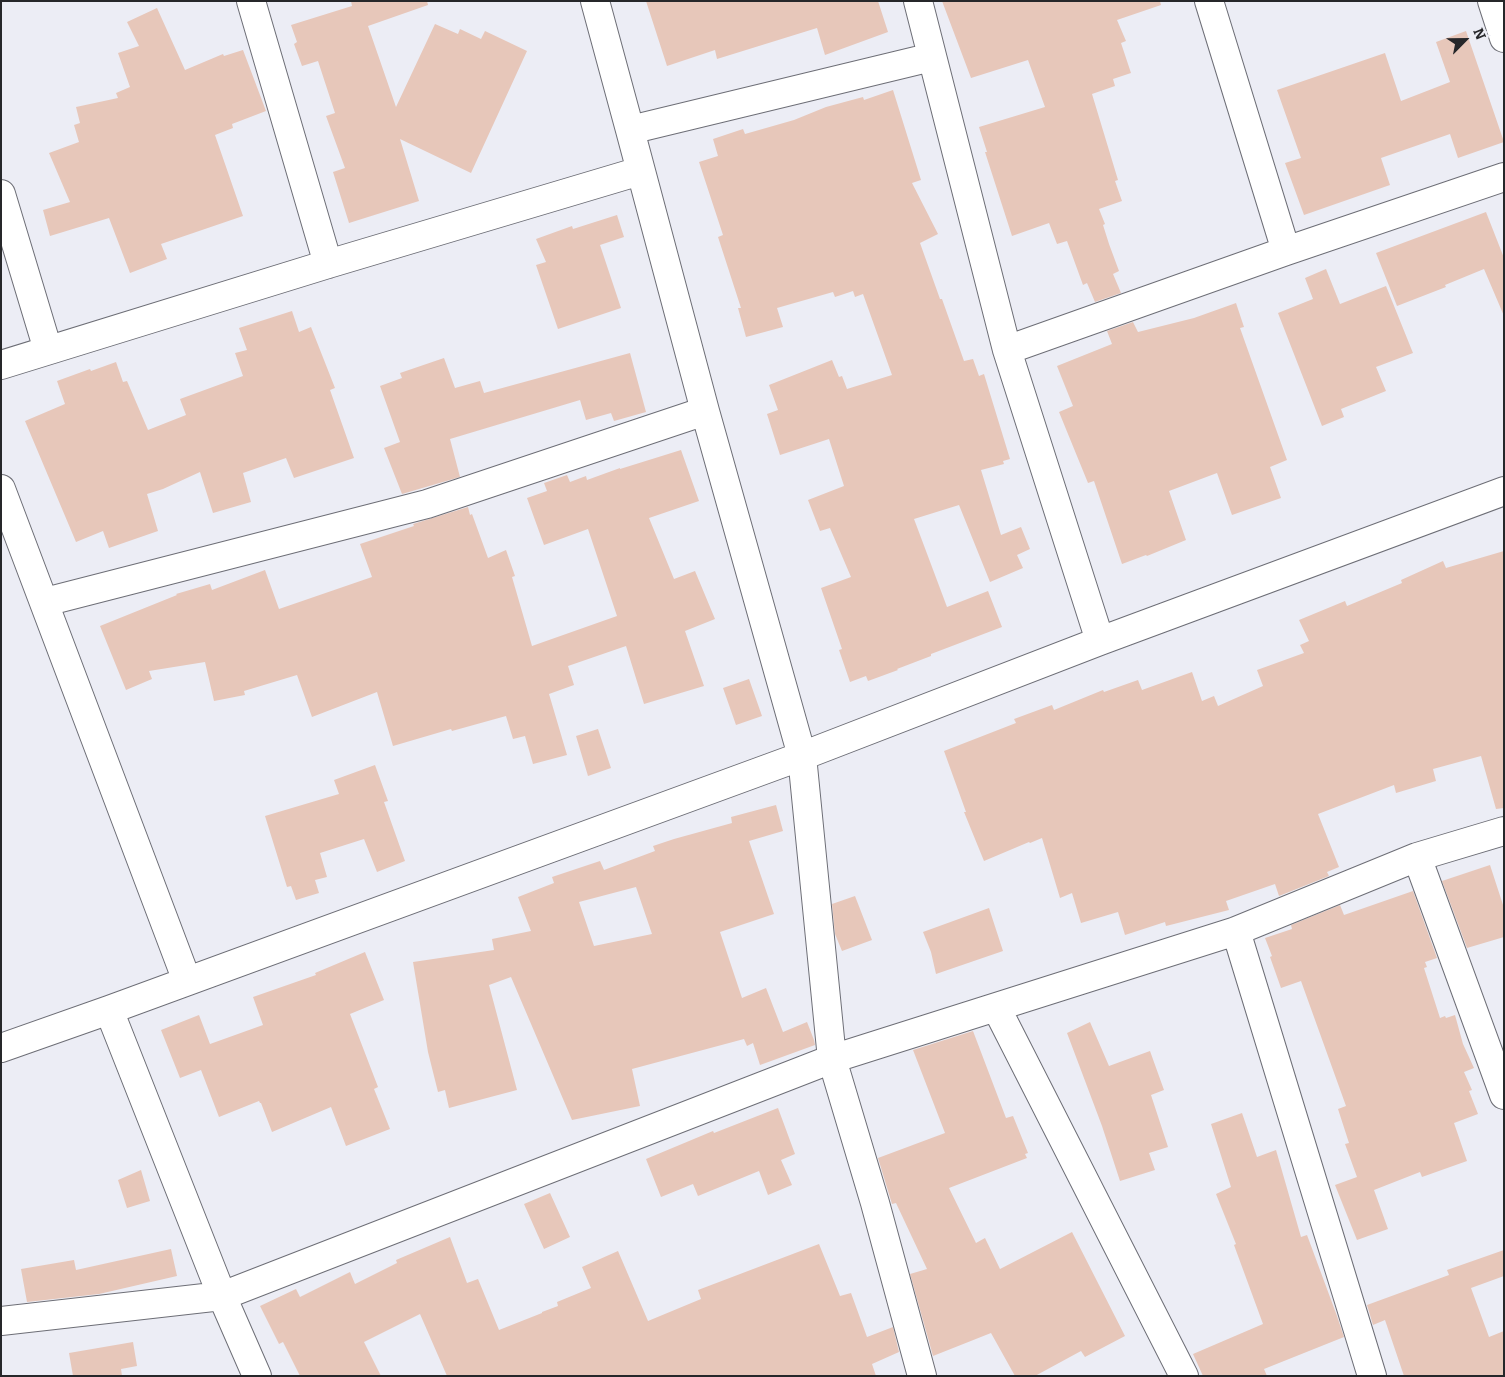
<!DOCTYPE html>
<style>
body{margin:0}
#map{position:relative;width:1505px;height:1377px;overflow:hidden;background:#ecedf5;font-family:Bitter,serif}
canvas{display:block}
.frame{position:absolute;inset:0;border:2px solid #26272a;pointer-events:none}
.north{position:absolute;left:1440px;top:15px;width:50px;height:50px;-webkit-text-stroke:4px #ecedf5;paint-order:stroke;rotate:67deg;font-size:14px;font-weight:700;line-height:20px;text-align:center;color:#26272a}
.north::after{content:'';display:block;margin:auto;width:18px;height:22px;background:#26272a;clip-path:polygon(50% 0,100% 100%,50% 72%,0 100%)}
</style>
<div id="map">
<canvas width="1505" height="1377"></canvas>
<div class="frame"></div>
<div class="north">N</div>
</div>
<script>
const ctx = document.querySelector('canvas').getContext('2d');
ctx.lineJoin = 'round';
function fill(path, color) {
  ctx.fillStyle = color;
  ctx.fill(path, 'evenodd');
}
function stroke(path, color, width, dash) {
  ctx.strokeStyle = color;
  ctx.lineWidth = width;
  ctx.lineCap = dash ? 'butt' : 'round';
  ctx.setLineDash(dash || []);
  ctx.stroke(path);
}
fill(new Path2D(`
 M351,1H427L428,5L368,26L396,107L435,24L458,34L460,29L481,39L485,31L527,51L471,173L400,139L419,201L349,223L333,172L345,168L326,116L335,113L318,61L302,66L294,44L297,42L291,25L352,6Z
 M646,1H878L888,32L825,55L817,28L717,59L715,50L667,66Z
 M942,1H1160L1161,5L1117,20L1126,41L1121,43L1131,73L1113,79L1115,86L1092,94L1118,180L1115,181L1122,201L1099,209L1105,224L1103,225L1109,244L1119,271L1113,274L1121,293L1095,302L1087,283L1083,285L1067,241L1057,244L1049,223L1012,236L985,152H987L979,127L1045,107L1028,60L971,78Z
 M157,8L185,70L223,54L224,56L243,50L266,111L232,124L233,128L215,135L243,216L161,244L167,259L130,273L109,218L50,236L43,210L70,202L49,153L79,142L74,125L80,123L76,107L118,98L116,93L130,87L118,53L139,46L127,22Z
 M1466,31L1504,142L1458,158L1450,134L1381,158L1390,185L1304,215L1285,163L1301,158L1277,90L1385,53L1401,101L1450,82L1436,42Z
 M893,90L921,180L912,183L938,234L920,243L940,299H942L964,361L973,359L979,376L984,374L1010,459L1003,461L1004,464L981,470L1001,535L1021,527L1030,549L1017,555L1023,568L990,582L959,505L914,519L947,607L988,591L1002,627L931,654V656L897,669L898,670L868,681L866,676L850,682L839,650L842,649L821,588L851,577L830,528L820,531L808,500L844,486L829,439L780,455L767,414L778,410L769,385L832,360L839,377L842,376L847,389L892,375L863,294L855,297L853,291L835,297L833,292L777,308L783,327L746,337L738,308H741L718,237L723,235L699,162L718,156L713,139L743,129L745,134L794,120L826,107L863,97L864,100Z
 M1486,212L1504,258V316L1484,269L1445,285L1446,287L1397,306L1376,253Z
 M617,215L624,237L600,245L621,308L558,329L536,265L546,262L536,239L572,226L573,229Z
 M1326,269L1340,304L1386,286L1413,353L1376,367L1386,391L1341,409L1344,417L1322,426L1278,313L1313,299L1305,278Z
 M1236,303L1244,327L1240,328L1287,460L1270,467L1281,498L1232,515L1217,473L1169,491L1186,540L1147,556L1146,555L1122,564L1094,481L1088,483L1059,412L1073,406L1057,366L1112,344L1107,331L1133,322L1138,332L1194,318Z
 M292,311L299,332L311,327L335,388L330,390L354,458L294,478L286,458L243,473L251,502L213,513L200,472L163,489L147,494L158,531L109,548L103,531L76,542L25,421L65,404L57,381L90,369L91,371L116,362L123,382L127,381L148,430L186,415L180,399L243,376L235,353L247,350L239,328Z
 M630,353L646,412L614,421L611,413L586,420L580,400L450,439L460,477L402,494L384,448L400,442L380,386L402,378L400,373L444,358L455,388L480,381L484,393Z
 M681,450L699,501L649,518L674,579L695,571L715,619L685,631L704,686L644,704L626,646L568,666L574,685L549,694L567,755L533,764L525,736L513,739L506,716L452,731L451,729L393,746L377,692L312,717L297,675L244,691L245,695L214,701L205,662L149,671L152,679L126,690L100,626L177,595L176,594L210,584L212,590L265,570L279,609L372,577L360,544L414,526L413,524L468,507L470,515L472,514L488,558L506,550L515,576L512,577L532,646L617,616L588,529L544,545L527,498L547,491L544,483L567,475L570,482L586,476L587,480L620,468V469Z
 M1504,551V808L1496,809L1481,756L1433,769L1436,781L1396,793L1394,785L1318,814L1339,867L1327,872L1329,876L1279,896L1275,884L1226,901L1229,910L1166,926L1165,922L1125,935L1118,912L1081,923L1072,893L1060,898L1042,838L1030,843L1029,842L984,861L964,812H966L944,751L1016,723L1014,719L1052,705L1054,710L1103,690L1104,692L1138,680L1142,690L1192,672L1202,701L1214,696L1218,706L1263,686L1257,670L1304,653L1300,645L1309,641L1299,620L1345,601L1347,606L1402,583L1401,580L1443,561L1446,568Z
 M749,679L762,716L736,725L723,688Z
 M598,729L611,768L588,776L576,736Z
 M375,765L388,801L384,802L405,861L377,872L364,839L320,853L327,877L315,880L319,893L296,900L291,886L287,887L265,816L339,794L334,780Z
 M776,805L783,831L749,841L774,914L720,932L742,998L766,988L783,1032L807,1022L814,1040L815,1045L760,1065L753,1043L747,1046L744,1039L632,1069L640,1106L572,1120L511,977L489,985L517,1090L449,1108L445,1090L438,1092L428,1052L413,962L494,950L492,939L531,931L518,897L554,883L552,877L600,861L604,870L655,851L653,846L674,839L732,823L731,817ZM636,887L652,934L594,946L579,902Z
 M1490,865L1504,908V937L1467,948L1442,881Z
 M1413,891L1437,958L1425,962L1427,967L1424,968L1440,1018L1445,1016L1446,1018L1455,1015L1463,1044L1474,1068L1464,1072L1472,1090L1469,1091L1478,1114L1454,1123L1467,1161L1422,1177L1420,1172L1374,1190L1388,1229L1357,1240L1335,1185L1357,1177L1345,1144L1349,1143L1338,1109L1346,1106L1301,981L1281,988L1270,957L1272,956L1265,938L1292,929L1291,925L1340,905L1344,915Z
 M855,896L872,940L842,951L835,934L832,904Z
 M989,908L1003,951L936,974L931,952L923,932Z
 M365,952L384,1000L350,1014L378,1087L374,1089L390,1129L346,1146L331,1107L272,1132L261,1103H260L259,1101L219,1117L201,1070L180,1078L161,1030L199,1015L210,1044L263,1025L253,997L316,975L315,973Z
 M1090,1022L1109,1066L1150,1051L1164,1090L1151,1095L1168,1147L1149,1153L1155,1170L1120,1181L1102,1126L1067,1033Z
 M973,1031L1006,1118L1013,1116L1028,1153L1025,1154L1027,1158L949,1188L976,1243L985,1238L1000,1269L1072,1232L1125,1336L1085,1357L1081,1351L1035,1376H1015L991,1333L933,1356L910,1274L927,1269L896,1203L892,1204L878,1158L945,1133L913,1050Z
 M778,1108L795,1154L781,1160L792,1185L768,1195L759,1171L698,1196L693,1184L661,1197L646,1159L713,1131L714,1133Z
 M1242,1113L1257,1157L1276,1150L1301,1237L1307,1235L1337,1316L1344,1337L1264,1369L1267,1376H1203L1193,1354L1263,1324L1234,1245L1236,1244L1216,1194L1231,1187L1211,1124Z
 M141,1170L150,1201L127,1208L118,1180Z
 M550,1193L570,1237L544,1249L524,1204Z
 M450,1237L467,1283L478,1279L499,1330L542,1313V1312L558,1306L557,1302L591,1288L582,1267L618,1251L648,1321L701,1299L698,1290L819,1244L840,1296L851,1293L867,1337L893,1327L899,1352L872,1364L876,1376H447L420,1314L364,1342L381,1376H300L283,1342L279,1344L260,1306L296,1289L300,1297L350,1272L355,1284L397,1263L396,1260Z
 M171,1249L177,1276L99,1294L27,1302L21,1269L74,1260L76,1270Z
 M1504,1250V1276L1471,1288L1489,1337L1504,1331V1376H1404L1385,1320L1373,1325L1367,1305L1449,1275L1447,1270Z
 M133,1342L137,1366L121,1369L122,1376H73L69,1353Z`), '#e7c7ba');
const minor = new Path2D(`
 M251,1L328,264
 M595,1L630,130L705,411L802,756L832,1059L875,1203L922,1376
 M918,1L1007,350L1100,641
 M1209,1L1286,251
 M1492,1L1504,38
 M630,130L932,57
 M1,194L48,350
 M1007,350L1286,251L1504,177
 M1,365L328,264L640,171
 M1,489L187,981
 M45,602L427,504L705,411
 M1417,857L1504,1095
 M1236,931L1372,1376
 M996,1007L1184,1376
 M109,1010L222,1296L257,1376
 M1,1048L109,1010L802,756L1100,641L1504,491
 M1,1321L222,1296L832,1059L1236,931L1417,857L1504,831`);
stroke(minor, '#6d6e76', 30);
stroke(minor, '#fff', 28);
</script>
